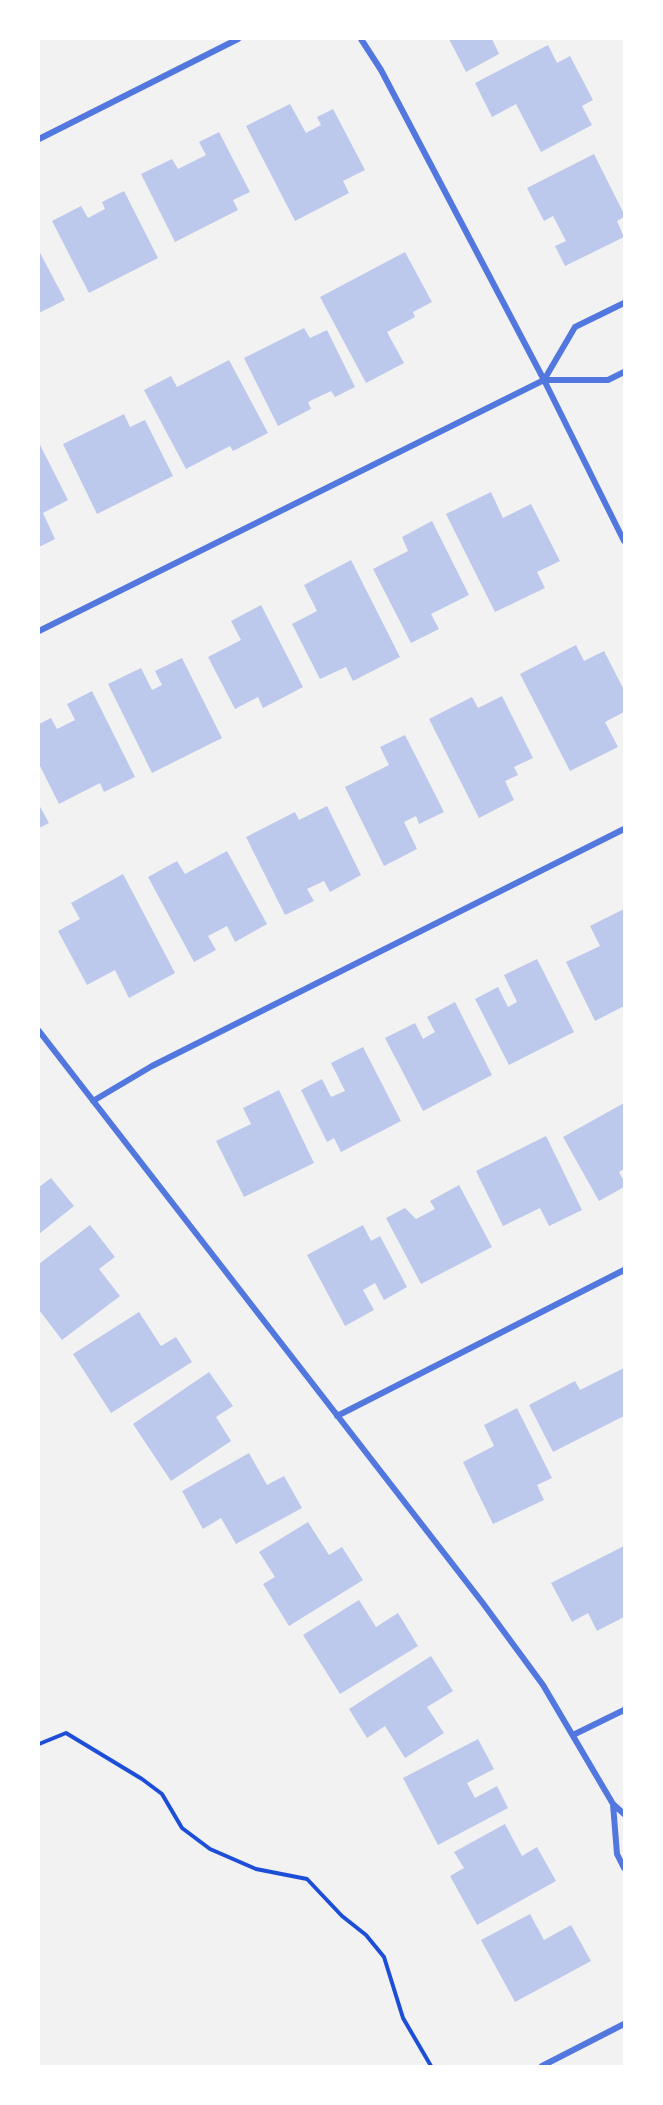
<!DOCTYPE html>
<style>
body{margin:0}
#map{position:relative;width:663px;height:2105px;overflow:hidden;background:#f2f2f2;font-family:Overpass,sans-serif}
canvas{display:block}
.frame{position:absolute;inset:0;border:40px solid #fff;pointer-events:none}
</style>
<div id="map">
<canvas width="663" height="2105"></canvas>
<div class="frame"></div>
</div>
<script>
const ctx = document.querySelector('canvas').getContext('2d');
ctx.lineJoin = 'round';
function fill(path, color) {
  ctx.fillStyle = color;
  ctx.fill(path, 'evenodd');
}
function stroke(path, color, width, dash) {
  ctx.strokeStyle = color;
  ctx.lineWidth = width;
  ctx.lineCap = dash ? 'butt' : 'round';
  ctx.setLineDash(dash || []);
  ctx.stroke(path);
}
fill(new Path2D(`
 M449,39H492L499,54L466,72Z
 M548,45L557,63L570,56L593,100L582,106L592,125L541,152L516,104L492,117L475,83Z
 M290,104L306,133L321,125L317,117L333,109L365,170L343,181L349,193L295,221L246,126Z
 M219,132L250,192L233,200L238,210L175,242L141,174L172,159L178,169L206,155L199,142Z
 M594,154L624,214V217L617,221L624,237L565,266L555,246L566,241L553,216L544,221L527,188Z
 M124,191L158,258L89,293L52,221L81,206L88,218L105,209L102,202Z
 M39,251L65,300L39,313Z
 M405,252L432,302L413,312L415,317L387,332L404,363L366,383L320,297Z
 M304,328L310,338L327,330L355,387L335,397L331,391L308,402L311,409L278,426L244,358Z
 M229,360L268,433L233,451L230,446L186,469L144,390L171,376L177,387Z
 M124,414L130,427L145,420L173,476L97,514L63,444Z
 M39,443L68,500L43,513L55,539L39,547Z
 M491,492L503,518L531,504L560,561L537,572L545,588L495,612L446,514Z
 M432,521L469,595L431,614L439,629L411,643L373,569L408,551L402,537Z
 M351,560L400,657L353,681L346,667L320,679L292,624L317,611L304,585Z
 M261,605L303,687L263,708L258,697L235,709L208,657L241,640L231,621Z
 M576,645L584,661L604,651L624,690V712L605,722L618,747L570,771L520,674Z
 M182,658L222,738L152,773L108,684L141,668L152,690L162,685L155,671Z
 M92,691L135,777L104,792L100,783L59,804L39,764V724L51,718L57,729L75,720L67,704Z
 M502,696L533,758L514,767L518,775L505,781L514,800L479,818L429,719L472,697L478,708Z
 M405,735L444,812L419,824L416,816L404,822L417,849L384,866L345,787L389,765L380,747Z
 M39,805L49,823L39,828Z
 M327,806L361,875L330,892L324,881L307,889L314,901L285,915L246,837L295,812L299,820Z
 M227,851L267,924L235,942L227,926L208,936L216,950L194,962L148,877L177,861L185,874Z
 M123,874L175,973L129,998L115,970L87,985L58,931L80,919L71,903Z
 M624,909V1006L595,1021L566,962L600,946L590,926Z
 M537,959L574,1032L509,1065L475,999L498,987L508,1007L517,1002L504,975Z
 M455,1002L492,1075L423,1111L385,1038L415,1023L423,1039L435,1032L427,1017Z
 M363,1047L401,1121L341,1152L334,1138L327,1142L301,1090L322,1079L331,1097L345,1091L331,1063Z
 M279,1090L314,1163L244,1197L216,1141L251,1124L243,1108Z
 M624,1103V1169L619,1172L624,1181V1187L599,1201L563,1137Z
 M546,1136L582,1210L549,1226L540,1208L503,1226L476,1171Z
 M51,1178L74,1206L39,1234V1187Z
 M459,1185L492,1247L421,1284L386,1218L405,1208L416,1219L435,1209L430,1201Z
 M90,1225L115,1257L99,1269L120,1296L62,1340L39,1310V1264Z
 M363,1225L371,1241L380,1236L407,1287L384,1300L375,1283L363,1290L374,1310L345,1326L307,1255Z
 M139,1312L161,1346L176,1337L192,1362L111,1413L73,1354Z
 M624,1368V1416L553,1452L529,1405L575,1381L580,1390Z
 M209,1372L233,1406L216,1417L231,1441L171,1481L133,1424Z
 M517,1408L552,1478L537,1485L544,1500L493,1524L463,1462L494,1446L484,1425Z
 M249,1453L267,1485L284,1476L302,1508L236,1544L221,1518L203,1529L182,1491Z
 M308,1522L329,1555L342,1547L363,1580L289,1626L263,1584L275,1577L259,1552Z
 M624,1546V1617L597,1631L588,1613L572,1622L551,1583Z
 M359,1600L376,1627L398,1613L418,1646L340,1694L303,1635Z
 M431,1656L453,1691L427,1707L444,1733L405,1758L385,1726L367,1738L349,1709Z
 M478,1739L494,1769L467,1783L475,1798L497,1786L508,1808L438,1845L403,1778Z
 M505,1824L522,1856L537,1847L556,1881L477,1925L450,1876L464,1868L454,1852Z
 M530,1914L544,1940L571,1925L591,1961L515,2002L481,1940Z`), '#bdc9ec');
stroke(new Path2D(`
 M39,1744L66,1733L142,1779L162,1794L182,1828L210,1849L256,1869L307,1879L342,1916L366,1935L384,1957L403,2018L431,2066`), '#1d4ed8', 4);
stroke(new Path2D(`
 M361,39L381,70L544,380L624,541
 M39,139L238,39
 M544,380L575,327L624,303
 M39,631L544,380H608L624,372
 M39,1031L482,1602L543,1685L613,1804
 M93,1101L152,1066L624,829
 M337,1416L624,1270
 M573,1735L624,1710
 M624,1814L613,1804L617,1854L624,1868
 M542,2066L624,2024`), '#5277de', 6);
</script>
